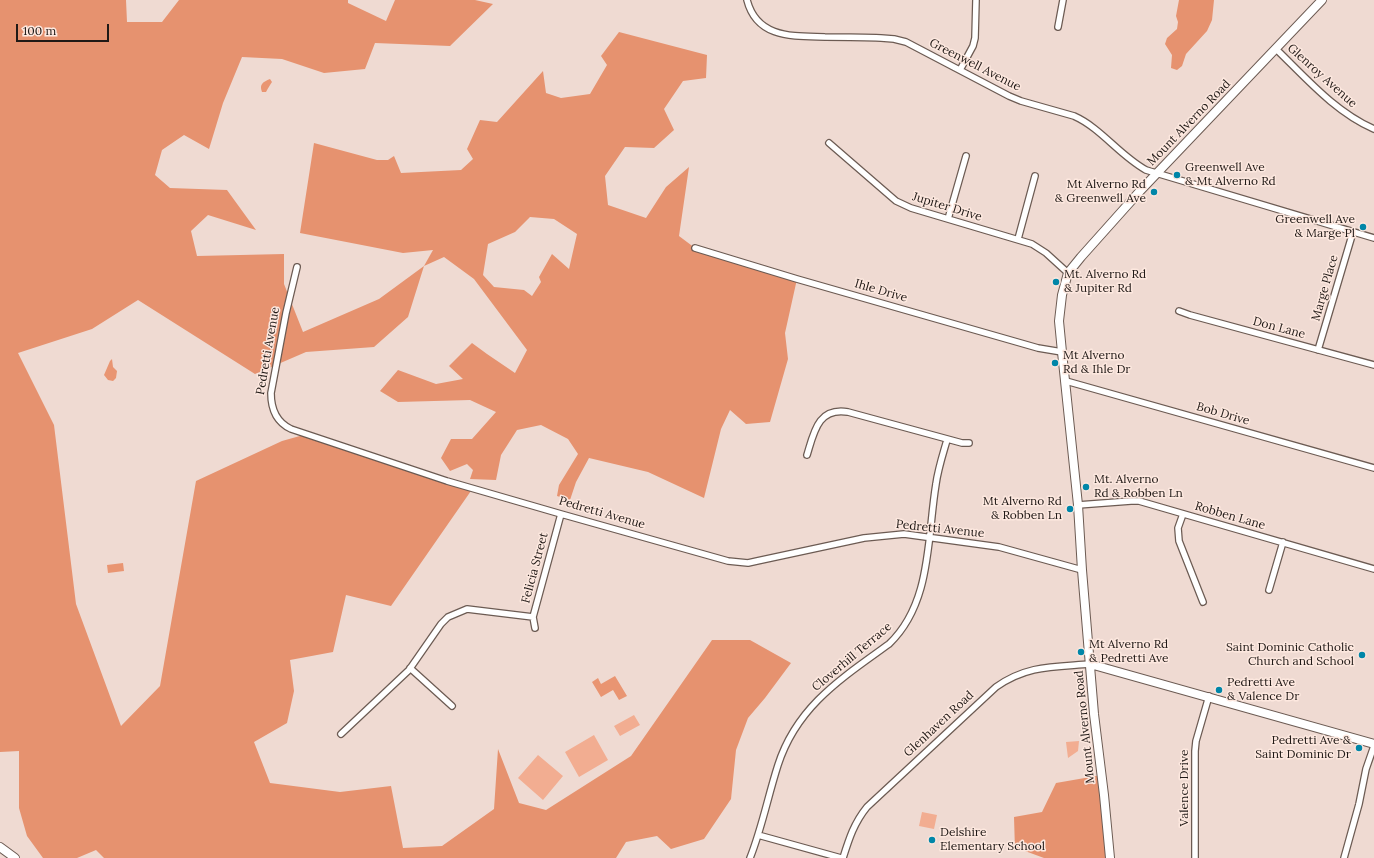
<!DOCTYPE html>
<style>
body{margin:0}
#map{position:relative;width:1374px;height:858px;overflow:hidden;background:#efdad2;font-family:Lora,serif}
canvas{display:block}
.scale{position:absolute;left:16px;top:24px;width:93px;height:18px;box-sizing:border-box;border:2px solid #201916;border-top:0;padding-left:5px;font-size:12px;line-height:14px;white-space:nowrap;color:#201916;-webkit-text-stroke:3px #fde8df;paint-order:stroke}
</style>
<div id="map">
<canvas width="1374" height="858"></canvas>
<div class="scale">100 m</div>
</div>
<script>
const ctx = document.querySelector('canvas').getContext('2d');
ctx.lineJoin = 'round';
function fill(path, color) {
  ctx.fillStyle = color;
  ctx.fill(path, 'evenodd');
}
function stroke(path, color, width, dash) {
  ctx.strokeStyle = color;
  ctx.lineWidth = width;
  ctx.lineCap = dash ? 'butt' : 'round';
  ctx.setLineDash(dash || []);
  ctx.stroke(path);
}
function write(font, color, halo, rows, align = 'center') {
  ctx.font = font + ' Lora,serif';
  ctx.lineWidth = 3;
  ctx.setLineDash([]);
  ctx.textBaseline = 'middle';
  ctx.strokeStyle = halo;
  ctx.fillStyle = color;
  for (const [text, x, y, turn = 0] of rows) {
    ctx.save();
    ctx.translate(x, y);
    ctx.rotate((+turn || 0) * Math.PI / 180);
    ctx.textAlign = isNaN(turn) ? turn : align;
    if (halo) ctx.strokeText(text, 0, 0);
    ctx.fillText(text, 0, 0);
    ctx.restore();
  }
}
fill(new Path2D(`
 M634,715L640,725L620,736L614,726Z
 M594,735L608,760L579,777L565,752Z
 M1079,741L1078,751L1068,758L1066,742Z
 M538,755L563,776L543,800L518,778Z
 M922,812L937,815L934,829L919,826Z`), '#f2ad91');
fill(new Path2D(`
 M0,0H126L127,22H162L179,0H348V3L386,21L395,0H475L493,4L450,46L375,43L365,69L324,73L282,59L242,57L223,103L209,149L184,135L162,150L155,175L170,188L227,190L256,230L208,215L191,231L197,256L284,254V284L303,332L379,299L424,266L433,250L403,253L300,233L314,143L377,160H388L394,156L401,173L461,170L473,159L467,149L480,120L497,122L543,71L546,93L561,98L590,94L607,65L601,56L619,32L707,55L706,78L683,81L664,109L674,130L654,148L625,147L605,176L608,205L646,218L666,187L689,167L679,236L695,248L797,279L785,333L788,359L770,422L746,424L730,410L721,429L704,498L648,472L589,458L576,482L570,500L557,496L559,485L578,454L568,439L541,425L517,430L501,455L496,480L470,479L473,470L467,464L450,471L441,458L451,439H472L496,412L470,400L398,402L380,391L398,370L436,384L463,379L449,366L472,343L487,354L515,373L527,350L474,279L444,257L424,266L408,317L374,347L306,352L255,374L138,300L92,329L18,353L54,425L76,604L121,726L160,686L196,481L282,441L307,434L473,488L391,606L346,595L333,652L290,660L294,691L287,723L254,742L270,783L340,792L391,786L403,848L442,846L494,809L498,749L519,803L546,810L631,756L712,640H750L791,663L765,698L748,718L736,750L731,799L704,839L671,849L657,836L626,842L616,858H104L96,850L77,858H43L27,836L19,808V751L0,752ZM530,217L554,219L577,234L569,269L552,254L539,277L541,282L532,296L524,290L494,287L483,275L488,244L515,232Z
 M1179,0H1214L1212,20L1207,31L1186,54L1182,66L1177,70L1171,68L1172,55L1165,44L1167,38L1177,29L1178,22L1176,16Z
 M1102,775L1110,858H1044L1025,851L1015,850L1014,817L1042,812L1056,783Z`), '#e6926f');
fill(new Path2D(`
 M270,79L272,82C270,85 268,88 266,92H262C259,84 263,82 270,79Z
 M112,359L113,367L117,371L116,378L113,381L108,380L104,375L110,361Z
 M123,563L124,571L108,573L107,565Z
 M615,676L627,696L619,700L613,690L601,697L592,682L598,678L601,684Z`), '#e99572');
const street = new Path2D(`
 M747,0C757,39 794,36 825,37C844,37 862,37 881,38L894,39L906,42L1009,96L1021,101L1074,116C1101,128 1119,155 1146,170L1374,238
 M1058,27L1063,0
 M1276,49C1306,78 1335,112 1374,129
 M960,70L973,46L975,38L976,0
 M829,143L896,201L911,208L1032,244L1046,253L1068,273
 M948,219L966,156
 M1018,239L1035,176
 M695,248L797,279L1038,348L1062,352
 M297,267L286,313L271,393C271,409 276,422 291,429L447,481L561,514L728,561L748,563L757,561L864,538L904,534L999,547L1082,570
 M1179,311L1190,315L1374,365
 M1318,350L1353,232
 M1066,381L1374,468
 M807,455C814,432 818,407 848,412L962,443H969
 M1078,505L1131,501H1139L1374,569
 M1183,514L1178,528L1179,541L1203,602
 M1269,590L1283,542
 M535,628L533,617L561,514
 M410,668L452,706
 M341,734L409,670L441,624L448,617L467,609L533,617
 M758,835L841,858
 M750,858C762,828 768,796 778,765C797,706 842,678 889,644C932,603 927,538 936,484C938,469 943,454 947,440
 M843,858C849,839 854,823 867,807L996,687C1027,665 1054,667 1090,664
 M1195,858V751L1196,741L1209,696
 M1344,858L1359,804L1366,769L1374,746`);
const secondary = new Path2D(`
 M1090,664L1374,744
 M0,847L15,858
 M1110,858L1104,795L1094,714L1082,570L1078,505L1062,352L1059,321L1062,295L1068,273L1081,257L1140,191L1322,0`);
stroke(street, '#6c5b53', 8);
stroke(secondary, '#6c5b53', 10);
stroke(street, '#fff', 5.5);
stroke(secondary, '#fff', 8);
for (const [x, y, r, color] of [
 [1177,175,4,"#0086a8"],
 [1154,192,4,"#0086a8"],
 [1363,227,4,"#0086a8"],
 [1056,282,4,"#0086a8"],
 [1055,363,4,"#0086a8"],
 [1086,487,4,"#0086a8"],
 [1070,509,4,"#0086a8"],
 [1081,652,4,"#0086a8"],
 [1362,655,4,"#0086a8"],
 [1219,690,4,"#0086a8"],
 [1359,748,4,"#0086a8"],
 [932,840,4,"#0086a8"]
]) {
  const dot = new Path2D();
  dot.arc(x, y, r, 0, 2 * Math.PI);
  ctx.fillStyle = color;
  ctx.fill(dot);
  stroke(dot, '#fde8df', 1.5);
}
write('12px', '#201916', '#fde8df', [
 ["Greenwell Avenue",975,65,27],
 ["Glenroy Avenue",1322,76,42],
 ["Mount Alverno Road",1189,123,-46],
 ["Jupiter Drive",947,207,17],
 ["Marge Place",1325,288,-74],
 ["Ihle Drive",881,291,16],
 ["Don Lane",1279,328,15],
 ["Pedretti Avenue",268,351,-80],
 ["Bob Drive",1223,414,16],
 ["Pedretti Avenue",602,513,16],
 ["Robben Lane",1230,516,16],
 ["Pedretti Avenue",940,529,6],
 ["Felicia Street",535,568,-75],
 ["Cloverhill Terrace",852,657,-40],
 ["Glenhaven Road",939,724,-43],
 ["Mount Alverno Road",1085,727,-96],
 ["Valence Drive",1185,788,-90]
]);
write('12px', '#201916', '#fde8df', [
 ["Greenwell Ave",1185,168],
 ["& Mt Alverno Rd",1185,182],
 ["Mt Alverno Rd",1146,185,"right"],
 ["& Greenwell Ave",1146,199,"right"],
 ["Greenwell Ave",1355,220,"right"],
 ["& Marge Pl",1355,234,"right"],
 ["Mt. Alverno Rd",1064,275],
 ["& Jupiter Rd",1064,289],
 ["Mt Alverno",1063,356],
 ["Rd & Ihle Dr",1063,370],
 ["Mt. Alverno",1094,480],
 ["Rd & Robben Ln",1094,494],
 ["Mt Alverno Rd",1062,502,"right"],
 ["& Robben Ln",1062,516,"right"],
 ["Mt Alverno Rd",1089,645],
 ["& Pedretti Ave",1089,659],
 ["Saint Dominic Catholic",1354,648,"right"],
 ["Church and School",1354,662,"right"],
 ["Pedretti Ave",1227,683],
 ["& Valence Dr",1227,697],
 ["Pedretti Ave &",1351,741,"right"],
 ["Saint Dominic Dr",1351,755,"right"],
 ["Delshire",940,833],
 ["Elementary School",940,847]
], 'left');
</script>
